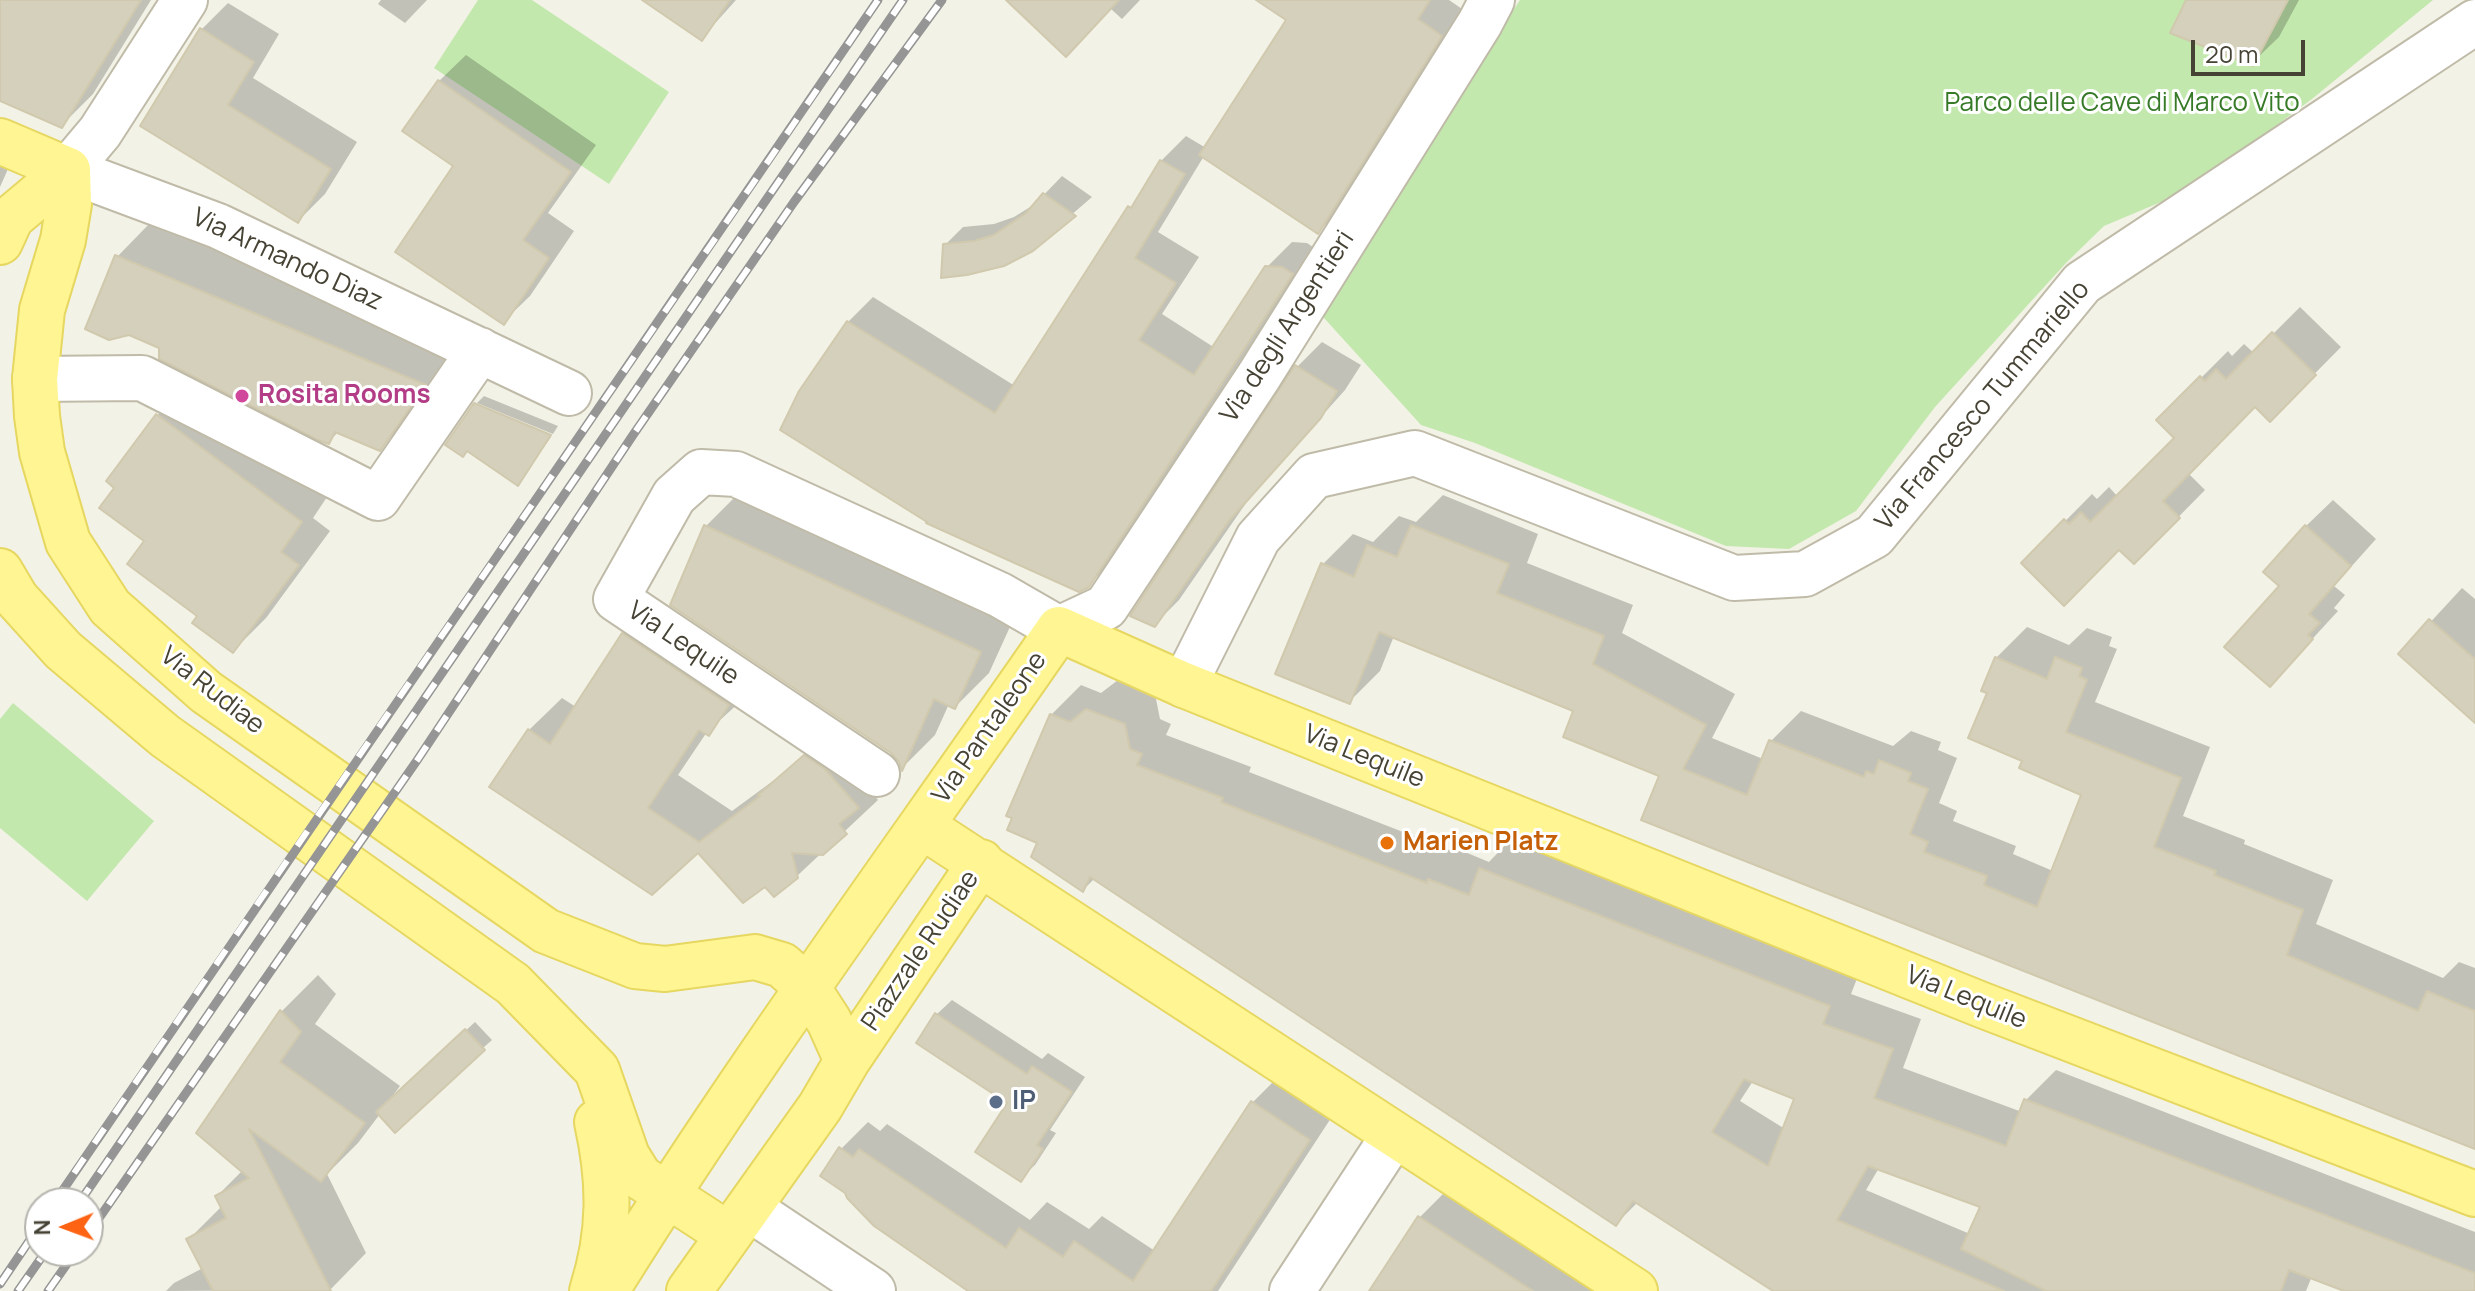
<!DOCTYPE html>
<style>
body{margin:0}
#map{position:relative;width:2475px;height:1291px;overflow:hidden;background:#f3f2e6;font-family:Manrope,sans-serif}
canvas{display:block}
.north{position:absolute;left:24px;top:1187px;width:80px;height:80px;box-sizing:border-box;background:#fff;border:2px solid #b5b4ae;border-radius:50%;rotate:269deg;font-size:22px;font-weight:700;line-height:32px;text-align:center;color:#464335}
.north::after{content:'';display:block;margin:auto;width:28px;height:36px;background:#fd6313;clip-path:polygon(50% 0,100% 100%,50% 72%,0 100%)}
.scale{position:absolute;left:2191px;top:40px;width:114px;height:36px;box-sizing:border-box;border:4px solid #464335;border-top:0;padding-left:10px;font-size:24px;line-height:28px;white-space:nowrap;color:#464335;-webkit-text-stroke:6px #fff;paint-order:stroke}
</style>
<div id="map">
<canvas width="2475" height="1291"></canvas>
<div class="north">N</div>
<div class="scale">20 m</div>
</div>
<script>
const ctx = document.querySelector('canvas').getContext('2d');
ctx.lineJoin = 'round';
function fill(path, color) {
  ctx.fillStyle = color;
  ctx.fill(path, 'evenodd');
}
function stroke(path, color, width, dash) {
  ctx.strokeStyle = color;
  ctx.lineWidth = width;
  ctx.lineCap = dash ? 'butt' : 'round';
  ctx.setLineDash(dash || []);
  ctx.stroke(path);
}
function write(font, color, halo, rows, align = 'center') {
  ctx.font = font + ' Manrope,sans-serif';
  ctx.lineWidth = 6;
  ctx.setLineDash([]);
  ctx.textBaseline = 'middle';
  ctx.strokeStyle = halo;
  ctx.fillStyle = color;
  for (const [text, x, y, turn = 0] of rows) {
    ctx.save();
    ctx.translate(x, y);
    ctx.rotate((+turn || 0) * Math.PI / 180);
    ctx.textAlign = isNaN(turn) ? turn : align;
    if (halo) ctx.strokeText(text, 0, 0);
    ctx.fillText(text, 0, 0);
    ctx.restore();
  }
}
fill(new Path2D(`
 M478,0H532L669,92L609,184L434,68Z
 M1520,0H2433L2312,99L2227,162L2161,202L2104,226L2066,263L1935,407L1856,511L1789,549L1726,546L1475,443L1421,425L1315,308Z
 M13,703L154,821L87,901L0,828V719Z`), '#c3e8ae');
fill(new Path2D(`
 M0,0H151L93,94L61,126L0,99Z
 M381,0H427L405,23L378,4Z
 M644,0H736L701,39Z
 M1009,0H1140L1122,19L1111,9Z
 M1260,0H1449L1465,11L1342,207L1318,232L1204,156L1158,232L1199,257L1162,314L1215,348L1267,267L1292,242L1307,243L1316,249L1113,560L1088,586L848,322L873,297L1015,386L1161,161L1186,136L1206,148L1289,19Z
 M2188,0H2299L2279,37L2252,63Z
 M228,3L279,34L253,78L357,142L325,194L298,221L143,125L202,29Z
 M466,55L596,145L548,213L574,231L530,296L503,322L456,166L439,81Z
 M0,165L8,169L0,187Z
 M1062,176L1092,197L1032,249L945,245L963,227L994,224L1014,217L1035,204Z
 M151,222L458,350L414,414L380,448L339,431L329,442L117,257Z
 M2300,307L2341,347L2270,419L2255,404L2188,473L2205,490L2134,562L2119,547L2024,563L2092,494L2097,499L2109,487L2118,497L2176,437L2159,420L2228,351L2232,356L2244,344L2254,353Z
 M1322,342L1361,365L1345,390L1253,493L1179,600L1154,625L1297,367Z
 M190,382L333,488L313,518L330,531L266,618L233,651L199,616L147,540L117,487L109,481L158,415Z
 M484,396L558,426L553,434L477,403Z
 M474,406L551,437L518,483Z
 M740,492L1014,618L989,673L955,707L949,704L935,735L903,767L706,526Z
 M1443,495L1538,534L1527,563L1633,605L1622,633L1735,694L1712,738L1763,759L1770,742L1801,711L1893,746L1911,731L1941,742L1938,750L1957,758L1939,803L1957,811L1953,821L2016,846L2013,854L2053,871L2084,794L2024,760L1989,692L1996,658L2027,627L2069,645L2087,628L2112,637L2109,646L2117,649L2095,702L2210,747L2183,816L2245,840L2244,844L2333,880L2316,924L2443,978L2459,962L2475,968V1147L1661,775L1576,710L1394,636L1380,671L1349,702L1323,564L1353,534L1373,542L1399,516L1416,522Z
 M2333,500L2376,539L2334,586L2345,595L2334,608L2338,611L2270,685L2282,586L2306,526Z
 M2462,588L2475,599V720L2401,654Z
 M655,602L741,701L707,732L678,775L732,811L781,775L837,724L872,792L878,800L797,876L766,884L698,850L529,730L562,698L576,707L623,634Z
 M1118,680L1155,694L1160,719L1171,724L1166,735L1251,767L1249,772L1457,853L1460,850L1489,862L1511,839L1858,976L1851,994L1921,1019L1903,1068L2022,1112L2026,1100L2056,1070L2475,1232V1291H2350L2312,1276L2306,1291H1772L1774,1289L1638,1202L1616,1224L1095,878L1083,890L1040,842L1051,715L1081,685L1101,693ZM1753,1081L1796,1098L1785,1129L1740,1101ZM1879,1168L1983,1206L1970,1234L1866,1190Z
 M318,975L336,994L315,1024L400,1086L394,1094L396,1095L475,1022L492,1040L483,1048L380,1114L358,1143L327,1174L366,1253L330,1290L166,1291L174,1283L203,1268L189,1239L222,1206L217,1196L243,1170L199,1133L282,1011Z
 M952,1000L1042,1059L1048,1053L1085,1077L1050,1130L1056,1133L1035,1165L1020,1179L1010,1103L937,1014Z
 M1280,1075L1335,1112L1218,1291H972L841,1149L868,1122L880,1131L887,1124L1030,1220L1047,1202L1089,1229L1102,1216L1155,1251L1253,1102Z
 M1452,1185L1613,1291H1371L1420,1217Z`), '#0003');
const building = new Path2D(`
 M0,0H141L62,128L0,101Z
 M642,0H730L702,41Z
 M1006,0H1119L1066,57Z
 M1256,0H1430L1418,19L1442,36L1318,234L1199,155L1286,20Z
 M2186,0H2288L2253,66L2170,33Z
 M200,28L254,62L228,105L331,169L298,223L140,126Z
 M438,80L571,172L523,240L549,258L504,325L395,252L453,166L402,131Z
 M1160,160L1185,174L1135,258L1176,283L1139,340L1194,375L1265,266L1282,267L1293,274L1089,587L1079,592L926,523L927,522L780,430L799,391L847,321L995,413L1128,206L1131,208Z
 M1043,193L1076,216L1033,251L1004,266L967,275L941,278L943,244L974,241L994,235L1026,213Z
 M115,255L426,385L380,451L335,432L329,444L318,440L159,359V348L129,335L109,340L85,329Z
 M2272,332L2316,375L2270,422L2255,407L2163,501L2180,518L2134,564L2119,550L2064,606L2021,563L2064,519L2069,524L2081,512L2090,522L2174,438L2156,420L2200,376L2205,381L2216,369L2226,379Z
 M1295,365L1337,391L1321,418L1229,521L1155,627L1130,616Z
 M474,403L551,435L518,486L467,451L463,457L445,445Z
 M156,414L302,522L281,552L299,565L233,653L192,623L197,616L127,564L144,541L99,508L114,488L106,481Z
 M704,525L981,652L955,709L934,699L902,771L899,762L891,753L670,605Z
 M1411,525L1509,564L1497,593L1604,636L1593,664L1706,725L1683,769L1747,795L1769,740L1864,777L1866,771L1874,774L1879,760L1911,773L1908,781L1928,789L1910,834L1928,842L1924,852L1987,876L1984,885L2037,907L2081,795L2019,768L2022,761L1968,738L1987,693L1981,691L1995,657L2047,679L2055,657L2082,668L2079,676L2087,680L2066,732L2181,778L2154,847L2216,871L2214,875L2303,910L2287,955L2418,1011L2427,991L2475,1011V1149L1641,820L1659,776L1563,737L1573,711L1379,632L1350,704L1275,674L1321,563L1354,577L1367,545L1397,557Z
 M2305,525L2351,566L2309,614L2320,623L2308,635L2313,639L2270,687L2224,647L2279,586L2263,572Z
 M2429,619L2475,659V723L2398,654Z
 M622,633L729,705L709,736L699,730L648,808L699,842L760,796L758,795L804,755L825,769L859,808L839,824L847,834L823,855L792,853L798,878L774,897L765,887L743,903L698,853L652,895L489,787L528,729L550,744Z
 M1086,709L1125,724L1130,749L1142,754L1137,765L1223,798L1221,802L1427,883L1428,879L1469,895L1479,868L1830,1006L1823,1024L1893,1049L1874,1098L2006,1146L2024,1099L2475,1273V1291H2344L2289,1270L2281,1291H2046L1961,1249L1980,1207L1868,1166L1837,1220L2004,1291H1773L1633,1201L1616,1226L1090,877L1083,892L1031,857L1037,843L1007,830L1012,818L1006,816L1050,714L1070,722ZM1744,1079L1794,1099L1768,1166L1712,1132Z
 M280,1010L301,1032L280,1062L365,1123L321,1182L249,1129L331,1291H213L186,1239L226,1218L215,1196L249,1178L196,1133Z
 M935,1013L1027,1074L1032,1066L1072,1092L1037,1145L1043,1149L1021,1182L975,1152L1007,1103L916,1043Z
 M465,1029L485,1050L395,1133L376,1112Z
 M1251,1101L1310,1140L1211,1291H968L874,1226L847,1198L845,1193L820,1176L839,1147L853,1157L859,1149L1006,1248L1019,1228L1063,1257L1074,1241L1133,1281Z
 M1418,1216L1533,1291H1369Z`);
fill(building, '#d5d0bb');
stroke(building, '#d0c9ae', 2);
const minor = new Path2D(`
 M185,0L100,132L68,170L218,226L569,393
 M35,379L142,378L378,498L480,350
 M1184,685L1258,538L1314,476L1415,453L1734,578L1805,574L1874,536L2082,283L2475,22
 M877,774L616,599L674,496L701,472L736,474L1000,595L1059,629L1106,607L1259,376L1480,23L1492,0
 M750,1209L873,1291
 M1292,1291L1394,1135`);
const major = new Path2D(`
 M0,141L68,170
 M68,170L69,204L63,240L42,310L35,379L37,416L42,452L68,542L110,607L206,692L546,931L635,966L665,969L755,957L782,965L807,987L829,1021L847,1061
 M0,242L11,218L68,170
 M0,571L16,598L63,650L165,736L513,984L597,1070L627,1156L640,1177L729,1235
 M922,826L1635,1291
 M592,1291C611,1232 610,1181 597,1122
 M606,1291C747,1064 907,849 1059,629L1184,685L1982,1005L2475,1194
 M689,1291L820,1107L847,1061L981,862`);
stroke(minor, '#bfbba8', 48);
stroke(major, '#e6d761', 48);
stroke(minor, '#fff', 44);
stroke(major, '#fff593', 44);
const rail = new Path2D(`
 M54,1203C326,800 605,402 878,0
 M79,1203L903,0
 M88,1234L418,759L633,435L794,202L942,0
 M0,1284L40,1225
 M18,1291L46,1251
 M48,1291L76,1251`);
stroke(rail, '#959595', 9);
stroke(rail, '#fff', 6, [18]);
for (const [x, y, r, color] of [
 [242,396,8,"#d1479c"],
 [1387,843,8,"#e8710a"],
 [996,1102,8,"#5c6f8a"]
]) {
  const dot = new Path2D();
  dot.arc(x, y, r, 0, 2 * Math.PI);
  ctx.fillStyle = color;
  ctx.fill(dot);
  stroke(dot, '#fff', 3);
}
write('26px', '#367927', '#fff', [
 ["Parco delle Cave di Marco Vito",2122,104]
]);
write('26px', '#464335', '#fff', [
 ["Via Armando Diaz",287,260,25],
 ["Via degli Argentieri",1288,327,-57],
 ["Via Francesco Tummariello",1983,406,-50],
 ["Via Lequile",683,644,34],
 ["Via Rudiae",212,691,38],
 ["Via Pantaleone",990,728,-55],
 ["Via Lequile",1364,757,22],
 ["Piazzale Rudiae",921,951,-56],
 ["Via Lequile",1966,998,22]
]);
write('bold 26px', '#b23c85', '#fff', [
 ["Rosita Rooms",258,396]
], 'left');
write('bold 26px', '#c56008', '#fff', [
 ["Marien Platz",1403,843]
], 'left');
write('bold 26px', '#4e5e75', '#fff', [
 ["IP",1012,1102]
], 'left');
</script>
